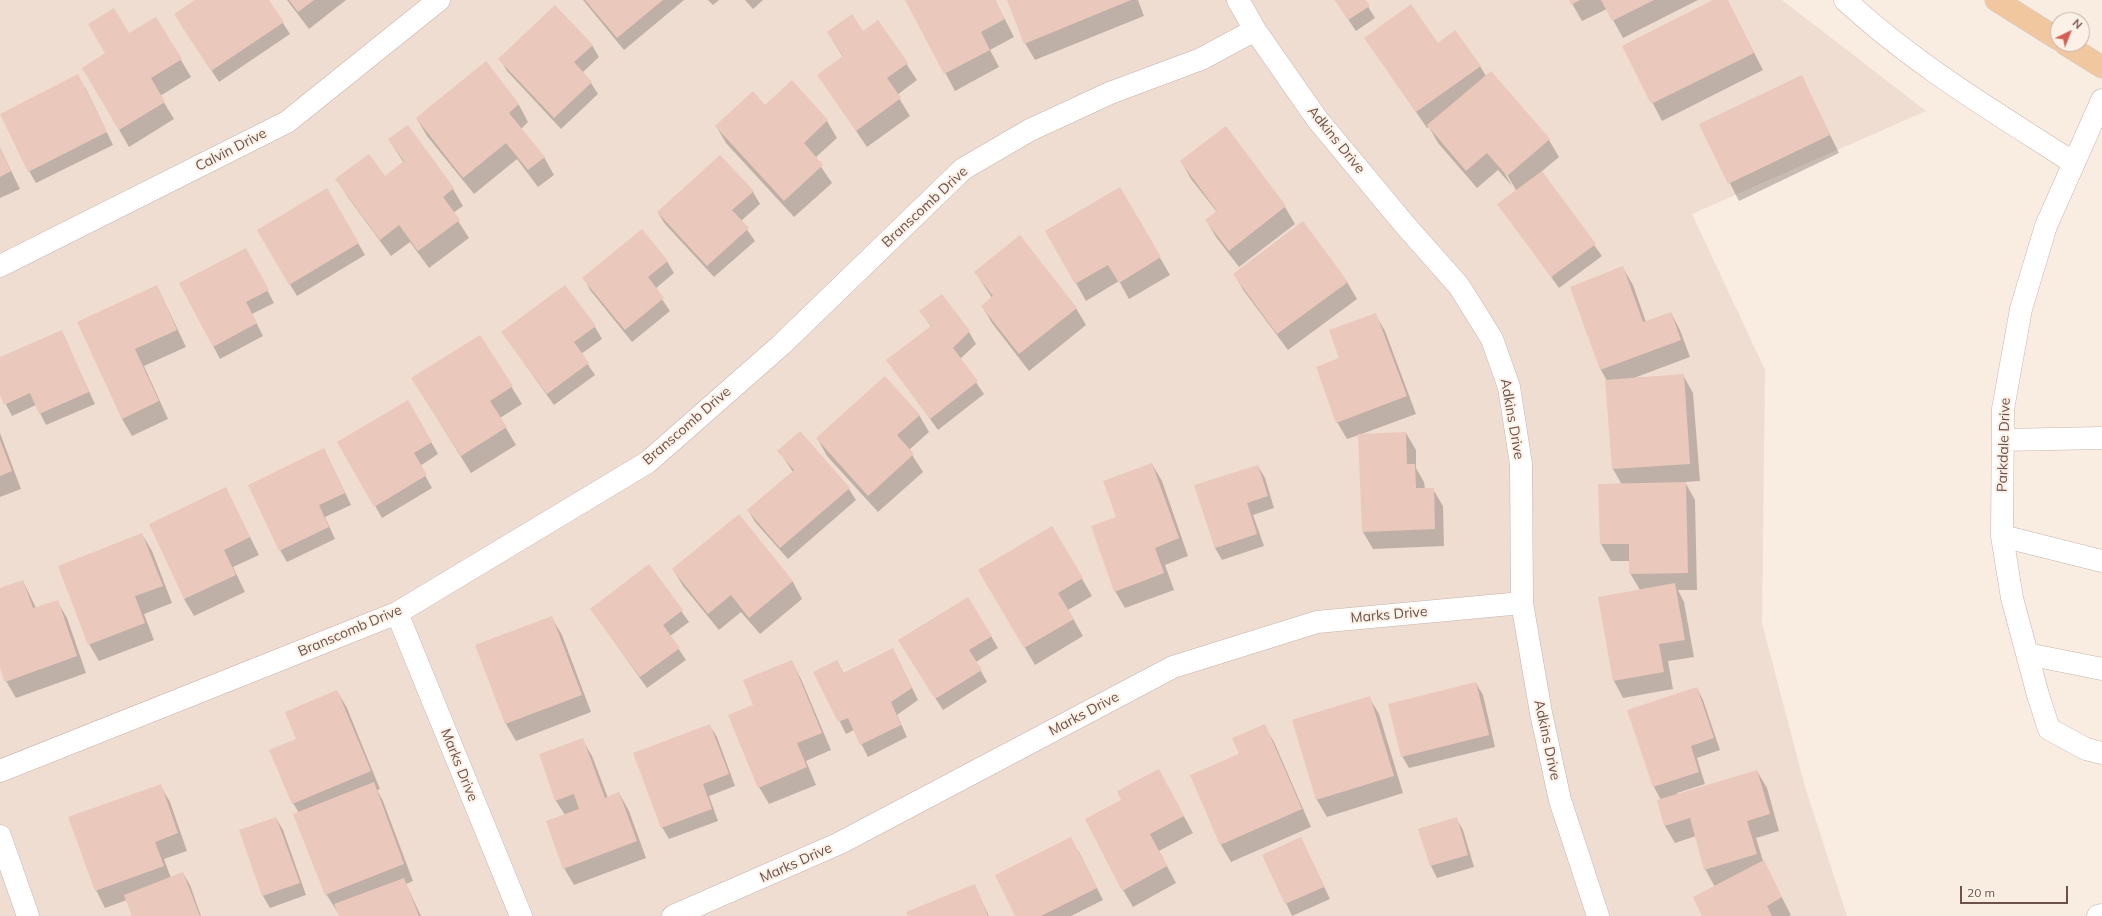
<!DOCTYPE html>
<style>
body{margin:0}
#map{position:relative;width:2102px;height:916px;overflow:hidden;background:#f9ece1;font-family:Mulish,sans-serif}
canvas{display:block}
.north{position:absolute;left:2050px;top:12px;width:40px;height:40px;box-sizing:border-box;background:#fcf1e7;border:1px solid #c3b1a9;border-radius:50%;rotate:43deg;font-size:11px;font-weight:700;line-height:16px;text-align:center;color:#6d524b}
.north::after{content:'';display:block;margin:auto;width:14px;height:18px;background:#d65d53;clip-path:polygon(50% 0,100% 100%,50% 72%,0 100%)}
.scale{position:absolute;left:1960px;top:886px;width:108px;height:18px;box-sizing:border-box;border:2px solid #6d524b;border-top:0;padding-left:5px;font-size:12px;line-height:14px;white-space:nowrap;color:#6d524b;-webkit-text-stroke:3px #fcf1e7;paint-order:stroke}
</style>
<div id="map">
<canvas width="2102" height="916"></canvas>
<div class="north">N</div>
<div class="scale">20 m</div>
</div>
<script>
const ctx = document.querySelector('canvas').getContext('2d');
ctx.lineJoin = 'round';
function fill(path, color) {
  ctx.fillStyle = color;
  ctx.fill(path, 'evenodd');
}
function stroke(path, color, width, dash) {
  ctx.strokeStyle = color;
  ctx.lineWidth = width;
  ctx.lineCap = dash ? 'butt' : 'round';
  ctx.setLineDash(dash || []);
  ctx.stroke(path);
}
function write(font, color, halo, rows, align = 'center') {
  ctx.font = font + ' Mulish,sans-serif';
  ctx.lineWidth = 4;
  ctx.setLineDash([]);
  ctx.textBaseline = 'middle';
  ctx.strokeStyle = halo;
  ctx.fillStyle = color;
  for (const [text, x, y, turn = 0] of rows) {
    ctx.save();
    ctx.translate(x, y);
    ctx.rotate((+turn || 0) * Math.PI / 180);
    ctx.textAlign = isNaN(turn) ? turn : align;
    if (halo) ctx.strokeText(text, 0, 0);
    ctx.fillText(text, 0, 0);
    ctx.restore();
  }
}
fill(new Path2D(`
 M0,0H1782L1926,111L1692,214L1765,370L1762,623L1805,787L1847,916H0Z`), '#efddd1');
fill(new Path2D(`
 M196,0H268L290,34L219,82L182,26Z
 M287,0H346L309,29Z
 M583,0H684L624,50Z
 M708,0H719L713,5Z
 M745,0H763L753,9Z
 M906,0H995L1014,37L990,50L999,67L955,91Z
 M1008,0H1138L1144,16L1035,60L1025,43Z
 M1335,0H1364L1375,18L1356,31Z
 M1570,0H1698L1623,38L1607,9L1582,21Z
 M1715,0H1727L1763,70L1662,121L1623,46Z
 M156,18L191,77L160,96L174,119L129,147L83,68L107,53L129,34Z
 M878,21L917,80L897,95L910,116L867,147L818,75L843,57L828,33L863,32Z
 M1365,38L1438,44L1480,66L1486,76L1491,72L1549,140L1559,157L1541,172L1602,256L1559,288L1499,204L1517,192L1505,171L1504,172L1512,186L1498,170L1477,188L1438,143L1429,127L1427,128Z
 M592,45L599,57L582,73L591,83L598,94L561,129L507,71L500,59Z
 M486,63L519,105L528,122L521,129L544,157L554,175L538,187L517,159L474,194L427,136L417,119Z
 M1801,76L1839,153L1739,201L1700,125Z
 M85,87L113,145L36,183L29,171Z
 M765,107L827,121L837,138L815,158L832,183L794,217L726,143L716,126Z
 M1225,127L1285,207L1295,224L1239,267L1216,237L1206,220L1217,212L1191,179L1181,161Z
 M389,140L453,189L463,206L453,213L469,238L429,268L410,242L391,256L347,196L337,179L385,177L404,163Z
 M0,148L20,189L0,198Z
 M720,157L753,192L760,204L741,221L755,241L714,277L665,224L658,213Z
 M1120,189L1170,275L1129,299L1119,281L1086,301L1047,232Z
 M327,190L365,255L297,296L258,231Z
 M252,261L274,303L252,314L263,336L220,359L180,284Z
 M667,261L674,273L655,289L670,311L632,342L590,290L584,278Z
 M1623,268L1633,285L1646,322L1671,313L1680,330L1690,357L1634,378L1683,375L1693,393L1700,481L1685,482L1695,500L1697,590H1678L1684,602L1694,657L1668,661L1673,689L1623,698L1614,681L1640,590L1630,573V561H1611L1601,544L1599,485H1622L1613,469L1607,381L1601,370L1571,287Z
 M975,272L1076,308L1086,325L1029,371L992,323L982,306L992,298Z
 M1234,274L1347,282L1357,299L1288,350L1244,291Z
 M157,286L186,347L144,366L168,419L132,436L122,419L79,322Z
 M921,311L969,332L976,344L960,359L984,394L938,430L888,361L931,327Z
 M1375,314L1385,331L1416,414L1359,435L1406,433L1416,450V468L1424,482L1425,489H1433L1443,506L1444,546L1373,549L1363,532L1359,435L1347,439L1337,422L1341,359Z
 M595,327L602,339L581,354L595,375L554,405L502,332Z
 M61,331L95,404L46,425L36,405L12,416L0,393V358Z
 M480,336L522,404L500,418L516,445L471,473L412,378Z
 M408,401L438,454L420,466L432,488L382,518L339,442Z
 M919,415L929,432L909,450L923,472L878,512L827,456L817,438Z
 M0,433L21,489L0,497Z
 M324,449L351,505L325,517L335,539L287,562L280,550Z
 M779,451L849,489L856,500L788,559L755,522L748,510L793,472Z
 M1152,464L1162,481L1188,556L1165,565L1174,590L1125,608L1115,591L1117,517Z
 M1258,466L1265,478L1274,508L1253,515L1264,546L1222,560L1215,548L1195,486Z
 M226,489L259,555L233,567L245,592L194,616L184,599Z
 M739,516L793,582L802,599L760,634L741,612L719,630L683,586L673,569Z
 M1052,527L1092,596L1068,610L1083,636L1035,665L979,570Z
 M142,534L152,551L172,603L144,614L154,640L99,661L89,644Z
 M649,566L689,622L670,636L686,660L647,688L591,609Z
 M23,581L36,608L57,601L67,618L86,673L16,698L6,681L0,665V589Z
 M552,618L562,635L591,712L516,741L506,724L477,646Z
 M991,636L998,648L976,662L987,682L943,710L906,652Z
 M893,649L918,700L897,715L907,737L868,757L854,730L846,734L815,672L837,661L844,674Z
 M792,662L801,679L831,750L806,761L816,785L769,804L759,787L754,705Z
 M1476,683L1483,695L1495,747L1409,768L1402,756Z
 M1697,688L1703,700L1720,750L1697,758L1705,784L1677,793V795L1757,771L1767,788L1779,831L1756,838L1763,861L1791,915L1789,916H1703L1715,887L1705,869L1696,836L1675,843L1665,826L1661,800L1654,787L1629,710Z
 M337,691L347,708L380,789L377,790L383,801L413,881L406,884L421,916H340L326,894L299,813L293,803L297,740Z
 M1369,697L1379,714L1403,793L1327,817L1317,800L1293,720Z
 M1264,725L1274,742L1311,827L1231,862L1221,845L1192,776L1240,754Z
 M710,726L717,737L735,786L709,796L718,821L669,839L662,827Z
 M582,739L592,756L608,798L619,793L629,811L646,858L574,885L564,868L565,815L556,801L540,755Z
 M160,785L170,802L187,851L164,859L171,878L183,873L190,885L201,916H133L127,900L105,908L96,890Z
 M1168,787L1193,833L1159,851L1176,883L1133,907L1123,890Z
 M276,818L283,830L306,895L270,908L263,896L240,831Z
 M1456,818L1463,830L1474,867L1437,878L1431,866L1419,829Z
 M1301,838L1330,899L1292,916L1264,855Z
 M1078,850L1103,900L1071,916H1016Z
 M974,885L989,916H909Z`), '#0003');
fill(new Path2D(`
 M195,0H269L284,22L211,71L174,14Z
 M289,0H314L298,12Z
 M585,0H663L617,38Z
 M905,0H995L1005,19L981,32L990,50L944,74Z
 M1007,0H1131L1024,44Z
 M1335,0H1366L1370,6L1348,20Z
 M1569,0H1580L1571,5Z
 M1601,0H1654L1612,21Z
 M1713,0H1728L1754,53L1651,104L1622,46Z
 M1411,4L1438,43L1455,30L1481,66L1416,112L1364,38Z
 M555,5L593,45L574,62L592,82L554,118L498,59Z
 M114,8L129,33L156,17L182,59L151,78L165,102L119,130L82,68L105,53L88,24Z
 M852,14L863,31L878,20L908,63L887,78L901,98L856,131L817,75L843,56L827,32Z
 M486,61L519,104L509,113L545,157L528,170L506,143L463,178L416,118Z
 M1491,71L1550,139L1507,176L1487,153L1466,171L1427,125Z
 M78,74L107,132L28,172L0,114Z
 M1802,75L1830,135L1728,184L1699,124Z
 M792,80L828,120L804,143L823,165L784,201L715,126L753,91L765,105Z
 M408,125L454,188L443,197L460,220L418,251L399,225L380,240L335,179L369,154L385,176L404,161L388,139Z
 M1226,126L1286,206L1229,251L1205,220L1217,211L1180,161Z
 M0,149L11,171L0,177Z
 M720,155L754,191L732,210L749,228L707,266L657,212Z
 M1542,171L1596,244L1551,277L1497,204Z
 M1120,187L1161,257L1119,283L1108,265L1075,284L1045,231Z
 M327,188L359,243L289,285L257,230Z
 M1303,221L1348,282L1277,334L1233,274Z
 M642,229L668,261L648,277L664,298L625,330L582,278Z
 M1020,235L1077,308L1019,354L981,306L993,296L974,272Z
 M246,248L269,290L246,302L257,323L213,347L179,283Z
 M1623,266L1643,322L1671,312L1681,340L1600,370L1570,287Z
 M157,285L177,330L135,349L159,401L122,419L77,322Z
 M565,285L596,326L574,342L589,363L547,394L501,332Z
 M942,294L970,331L953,348L978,381L930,419L886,360L931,326L919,311Z
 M1376,313L1407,396L1336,423L1316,367L1339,358L1329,330Z
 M62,330L89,392L39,414L30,393L4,405L0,395V357Z
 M480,335L513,386L490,401L507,427L461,456L411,378Z
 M1684,374L1690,464L1612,469L1605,380Z
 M885,376L920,415L897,435L914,454L868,496L816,438Z
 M408,400L432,442L414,453L427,475L374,507L337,442Z
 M800,431L850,488L780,548L747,510L794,470L777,451Z
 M1406,432L1407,464H1415L1416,488H1434L1435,529L1362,532L1358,434Z
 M0,440L12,471L0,476Z
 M324,448L345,493L319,505L329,527L279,551L248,485Z
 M1152,463L1179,538L1155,548L1164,573L1114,592L1091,526L1116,517L1103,481Z
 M1258,465L1268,496L1247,503L1257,534L1215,548L1194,485Z
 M1686,482L1688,573L1629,574V544H1600L1598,484Z
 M226,487L250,537L224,550L236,575L184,599L149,524Z
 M739,514L793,581L749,618L731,595L708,614L672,569Z
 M1052,526L1083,578L1058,593L1074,619L1024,648L978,570Z
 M142,533L163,586L135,596L145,623L88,645L58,566Z
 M649,564L683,610L663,625L680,648L640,677L590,609Z
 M23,580L33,608L58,600L77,656L5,682L0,668V588Z
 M1675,583L1685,640L1659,644L1664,672L1613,681L1598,597Z
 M968,597L992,636L969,650L982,670L935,699L898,640Z
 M552,616L582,695L505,724L475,645Z
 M893,648L912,688L891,702L901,725L860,745L848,718L838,722L813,672L837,660L843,673Z
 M792,660L822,733L797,743L807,767L758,788L728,715L753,705L743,680Z
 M1476,682L1489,735L1401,757L1388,704Z
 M1697,687L1714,738L1691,746L1699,772L1653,787L1627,710Z
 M337,690L371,771L292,804L269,750L296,739L285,712Z
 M1370,696L1394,776L1316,800L1292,720Z
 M710,724L729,774L703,784L712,809L661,828L633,753Z
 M1265,724L1302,809L1220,845L1190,775L1239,754L1232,738Z
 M583,738L605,798L619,792L637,841L563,869L546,821L579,809L574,794L555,801L539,754Z
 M1159,769L1184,816L1150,834L1167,866L1122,891L1085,819L1121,800L1117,791Z
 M1757,770L1770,814L1747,821L1757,854L1704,870L1690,818L1664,826L1657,800Z
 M374,782L404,864L325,895L293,814Z
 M161,784L178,833L155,842L164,866L95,891L68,817Z
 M276,817L300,883L262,896L239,830Z
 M1457,817L1468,855L1430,866L1418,829Z
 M1071,837L1097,888L1041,916H1015L995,875Z
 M1301,837L1324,887L1285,904L1262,855Z
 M1764,860L1782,897L1767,906L1772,916H1702L1693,897Z
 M183,872L200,916H132L124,895Z
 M404,878L419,916H339L334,904Z
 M975,884L988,916H908L906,912Z`), '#ebc8bc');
const minor = new Path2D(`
 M1238,0L1255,30L1317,119L1405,225L1459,286L1492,339L1509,387L1521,464L1522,603L1541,713L1560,800L1598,916
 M1845,0C1914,64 1995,112 2074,163
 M2102,100L2046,226L2021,309L2003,409L2002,536L2012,598L2038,695L2049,729L2086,749L2102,753
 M0,266L287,122L439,0
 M2003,440L2102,438
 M2002,536L2102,561
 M397,613L521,916
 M2027,654L2102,669
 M0,771L397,613L648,462L781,345L963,169L1030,130L1110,93L1201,59L1255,30
 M0,836L28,916
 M673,916L840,843L1173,667L1317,622L1522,603
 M2098,916L2102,915`);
const major = new Path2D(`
 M1996,0L2058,39
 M2065,44L2102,67`);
stroke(minor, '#c8b3aa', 23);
stroke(major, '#d3cbc9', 23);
stroke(minor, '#fff', 22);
stroke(major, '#f1c7a0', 22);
write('14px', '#6d524b', '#fcf1e7', [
 ["Adkins Drive",1336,140,51],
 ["Calvin Drive",231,150,-27],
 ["Branscomb Drive",925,207,-43],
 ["Adkins Drive",1512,419,80],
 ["Branscomb Drive",687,426,-41],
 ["Parkdale Drive",2004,445,-88],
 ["Marks Drive",1389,615,-5],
 ["Branscomb Drive",350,631,-23],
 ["Marks Drive",1084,714,-28],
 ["Adkins Drive",1547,740,78],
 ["Marks Drive",459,765,68],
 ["Marks Drive",796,863,-24]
]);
</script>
